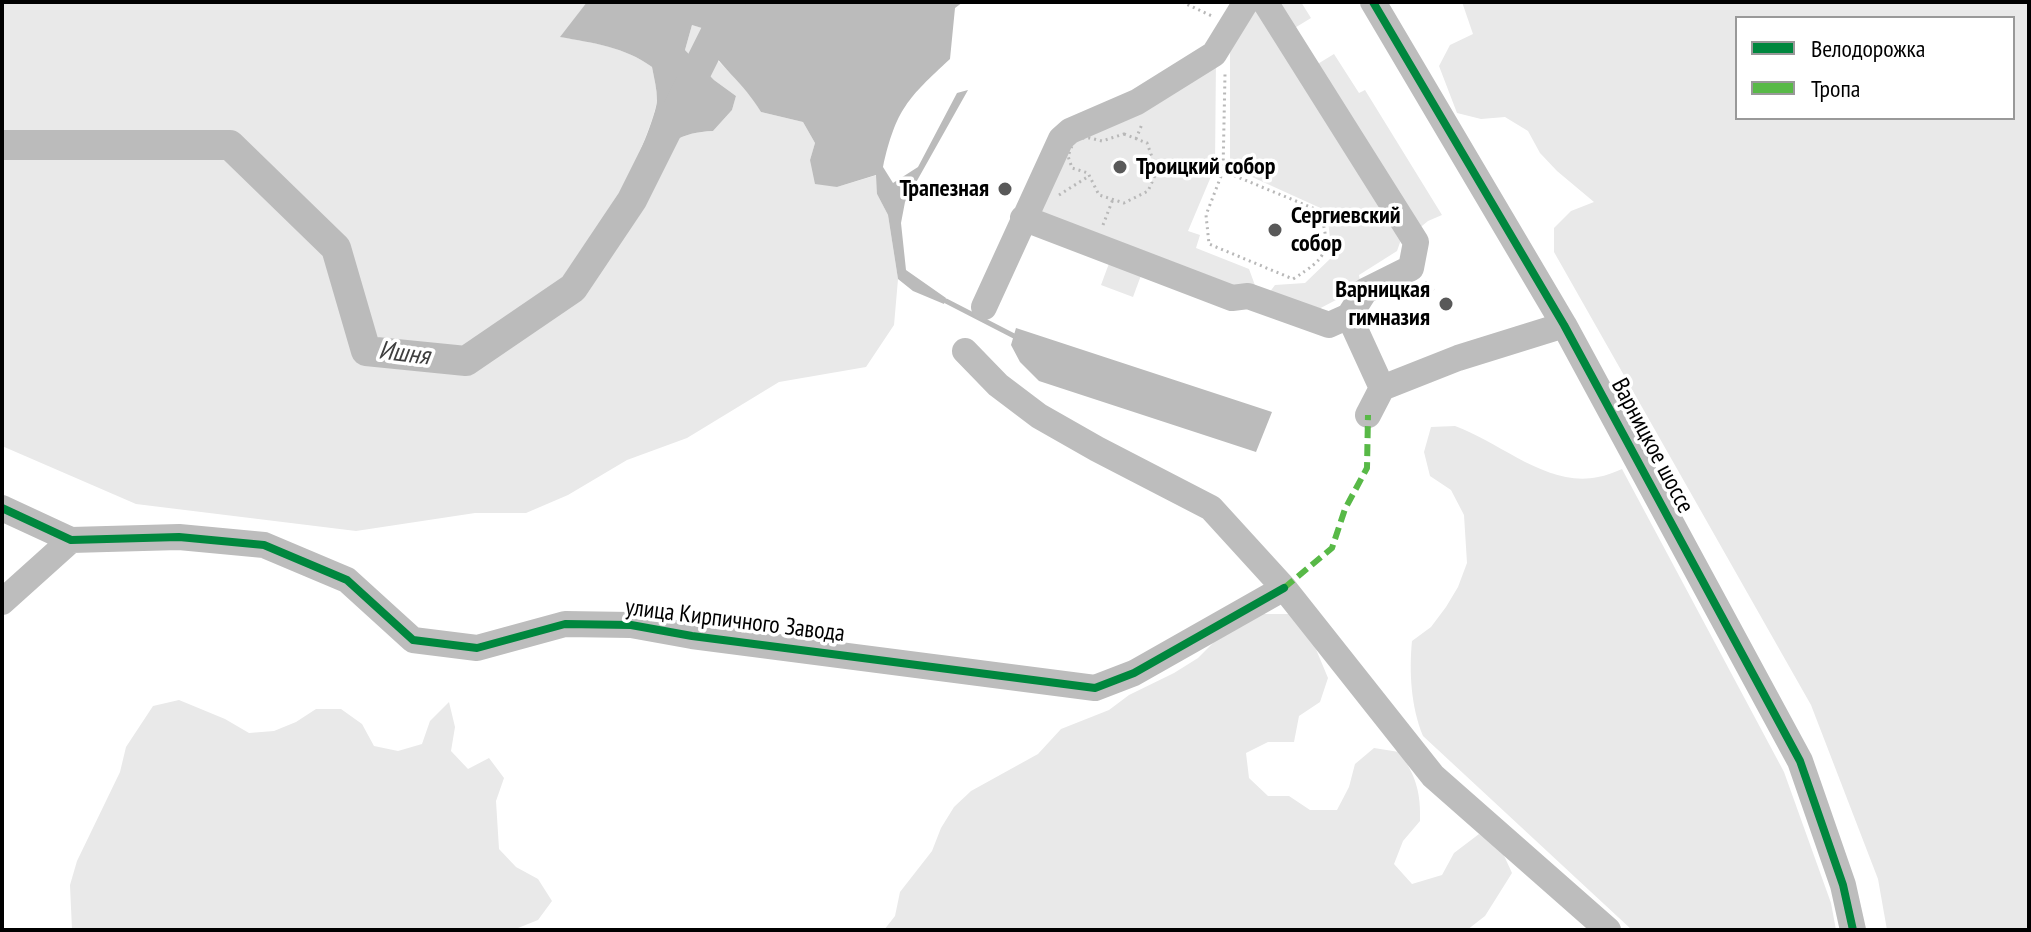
<!DOCTYPE html>
<meta charset="utf-8">
<style>
body{margin:0}
#map{position:relative;width:2031px;height:932px;overflow:hidden;background:#fff;font-family:"PT Sans Narrow",sans-serif}
canvas{display:block}
.frame{position:absolute;inset:0;border:4px solid #000;pointer-events:none}
.legend{position:absolute;left:1735px;top:16px;width:280px;height:104px;box-sizing:border-box;background:#fff;border:2px solid #999;margin:0;padding:10px 14px;list-style:none;font-size:24px;color:#000}
.legend li{display:flex;align-items:center;gap:16px;height:40px}
.legend b{width:40px;border:2px solid #999}
</style>
<div id="map">
<canvas width="2031" height="932"></canvas>
<div class="frame"></div>
<ul class="legend">
<li><b style="height:10px;background:#00873e"></b>Велодорожка</li>
<li><b style="height:10px;background:#58b947"></b>Тропа</li>
</ul>
</div>
<script>
const ctx = document.querySelector('canvas').getContext('2d');
ctx.lineJoin = 'round';
function fill(path, color) {
  ctx.fillStyle = color;
  ctx.fill(path, 'evenodd');
}
function stroke(path, color, width, dash) {
  ctx.strokeStyle = color;
  ctx.lineWidth = width;
  ctx.lineCap = dash ? 'butt' : 'round';
  ctx.setLineDash(dash || []);
  ctx.stroke(path);
}
function write(font, color, halo, rows, align = 'center') {
  ctx.font = font + ' "PT Sans Narrow",sans-serif';
  ctx.lineWidth = 7;
  ctx.setLineDash([]);
  ctx.textBaseline = 'middle';
  ctx.strokeStyle = halo;
  ctx.fillStyle = color;
  for (const [text, x, y, turn = 0] of rows) {
    ctx.save();
    ctx.translate(x, y);
    ctx.rotate((+turn || 0) * Math.PI / 180);
    ctx.textAlign = isNaN(turn) ? turn : align;
    if (halo) ctx.strokeText(text, 0, 0);
    ctx.fillText(text, 0, 0);
    ctx.restore();
  }
}
fill(new Path2D(`
 M2,2H587L561,37C594,43 625,47 652,67C654,78 657,89 657,99C657,112 635,165 628,178L644,187V167C666,144 681,132 713,131L732,110L736,96L714,80L685,50L692,25L706,29L712,55L748,90L761,112L803,122L815,143L810,160L837,187L877,175V194L888,215L898,279L894,325L866,367L779,382L687,438L627,460L568,495L526,513H475L356,531L136,504L2,446Z
 M1273,2H1301L1311,18L1293,29L1316,65L1334,54L1359,93L1365,90L1442,215L1428,221L1417,230Z
 M1462,2H2029V930H1887L1878,879L1811,705L1554,252V228L1571,211L1594,202L1557,171L1540,153L1528,131L1505,117L1481,119L1457,113L1439,66L1450,45L1473,34ZM1737,18H2013V118H1737Z
 M1254,7L1403,234L1397,251L1359,275L1361,287L1311,313L1266,297L1275,285L1305,283L1332,257L1327,211L1230,167V41Z
 M1216,58L1215,167L1188,231L1200,235L1196,248L1249,269L1256,288L1235,292L1031,214L1064,139Z
 M1111,258L1143,270L1133,297L1101,285Z
 M1455,426C1500,442 1548,488 1598,477C1606,476 1614,472 1622,469L1784,772L1831,903L1836,930H1632L1423,736C1411,707 1409,672 1412,641L1431,627L1446,607L1458,587L1467,563L1464,515L1451,490L1430,476L1424,452L1431,427Z
 M1263,614H1289L1308,630L1328,678L1320,702L1299,716L1294,742H1268L1246,753L1249,778L1268,796H1289L1310,810H1337L1349,787L1355,764L1374,748L1399,752C1416,775 1421,793 1420,821L1403,841L1394,864L1412,884L1442,875L1454,853L1479,834L1501,849L1512,873L1485,916L1467,930H884L895,916L900,892L932,851L941,828L954,807L971,791L1038,754L1061,729L1109,710L1129,695L1174,673L1198,658L1217,639Z
 M179,700L225,719L249,733L274,731L296,722L316,709H341L362,724L374,746L398,751L422,744L430,721L449,702L455,727L451,751L468,769L489,758L504,778L496,801L499,849L516,867L538,879L552,901L538,920L513,930H72L70,885L77,861L120,772L126,747L153,706Z`), '#e9e9e9');
fill(new Path2D(`
 M587,2H963L955,8L950,59C908,98 896,109 883,167L893,183L918,167L957,93L968,90L905,202L901,223L906,270L946,298L944,304L913,291L898,279L888,215L877,194L876,175L837,187L815,184L810,160L815,143L803,122L761,112C744,83 720,67 703,39L705,29L692,25L685,50L714,80L736,96L732,110L713,131C681,132 665,144 644,167V187L632,200L628,178C635,165 657,113 657,100C657,89 654,78 652,67C625,47 593,43 560,37Z
 M1016,328L1272,412L1256,452L1039,381L1020,362L1011,345Z`), '#bbb');
stroke(new Path2D(`
 M946,301L1014,336`), '#bbb', 5);
stroke(new Path2D(`
 M2,145H230L336,248L366,351L466,361L573,288L632,200L731,2`), '#bbb', 30);
stroke(new Path2D(`
 M1182,2L1214,17
 M1124,134L1147,143L1157,171L1148,191L1124,203L1099,195L1088,173L1072,168L1068,156L1075,138H1090L1102,141Z
 M1136,139L1142,124
 M1223,171L1320,211C1331,251 1328,257 1293,279L1209,244L1206,215L1223,171L1225,74
 M1059,195L1089,176
 M1103,225L1113,199
 M1425,282L1434,290`), '#b8b8b8', 3, [2, 4]);
stroke(new Path2D(`
 M1265,2L1416,242L1411,268L1365,291L1349,316
 M1373,2L1564,325L1800,761L1843,885L1853,930
 M1023,218L1232,298L1248,296L1329,325L1349,316L1382,388
 M984,307L1061,139L1070,131L1137,102L1214,54L1246,2
 M965,351L998,385L1039,416L1097,449L1211,508L1284,588L1433,776L1608,930
 M1368,415L1382,388L1458,358L1564,325
 M2,508L71,540L179,537L264,545L347,580L413,640L477,648L565,624L631,625L692,636L1095,688L1134,673L1284,588
 M2,602L71,540`), '#bdbdbd', 26);
stroke(new Path2D(`
 M1284,588L1332,548L1345,509L1367,468L1368,415`), '#58b947', 6, [12, 6]);
stroke(new Path2D(`
 M1373,2L1564,325L1800,761L1843,885L1853,930
 M2,508L71,540L179,537L264,545L347,580L413,640L477,648L565,624L631,625L692,636L1095,688L1134,673L1284,588`), '#00873e', 8);
for (const [x, y, r, color] of [
 [1120,167,8,"#595959"],
 [1005,189,8,"#595959"],
 [1275,230,8,"#595959"],
 [1446,304,8,"#595959"]
]) {
  const dot = new Path2D();
  dot.arc(x, y, r, 0, 2 * Math.PI);
  ctx.fillStyle = color;
  ctx.fill(dot);
  stroke(dot, '#fff', 3);
}
write('bold 24px', '#000', '#fff', [
 ["Троицкий собор",1136,167],
 ["Трапезная",989,189,"right"],
 ["Сергиевский",1291,216],
 ["собор",1291,244],
 ["Варницкая",1430,290,"right"],
 ["гимназия",1430,318,"right"]
], 'left');
write('24px', '#000', '#fff', [
 ["Варницкое шоссе",1652,446,62],
 ["улица Кирпичного Завода",735,621,7]
]);
write('italic 26px', '#3f3f3f', '#fff', [
 ["Ишня",404,354,7]
]);
</script>
